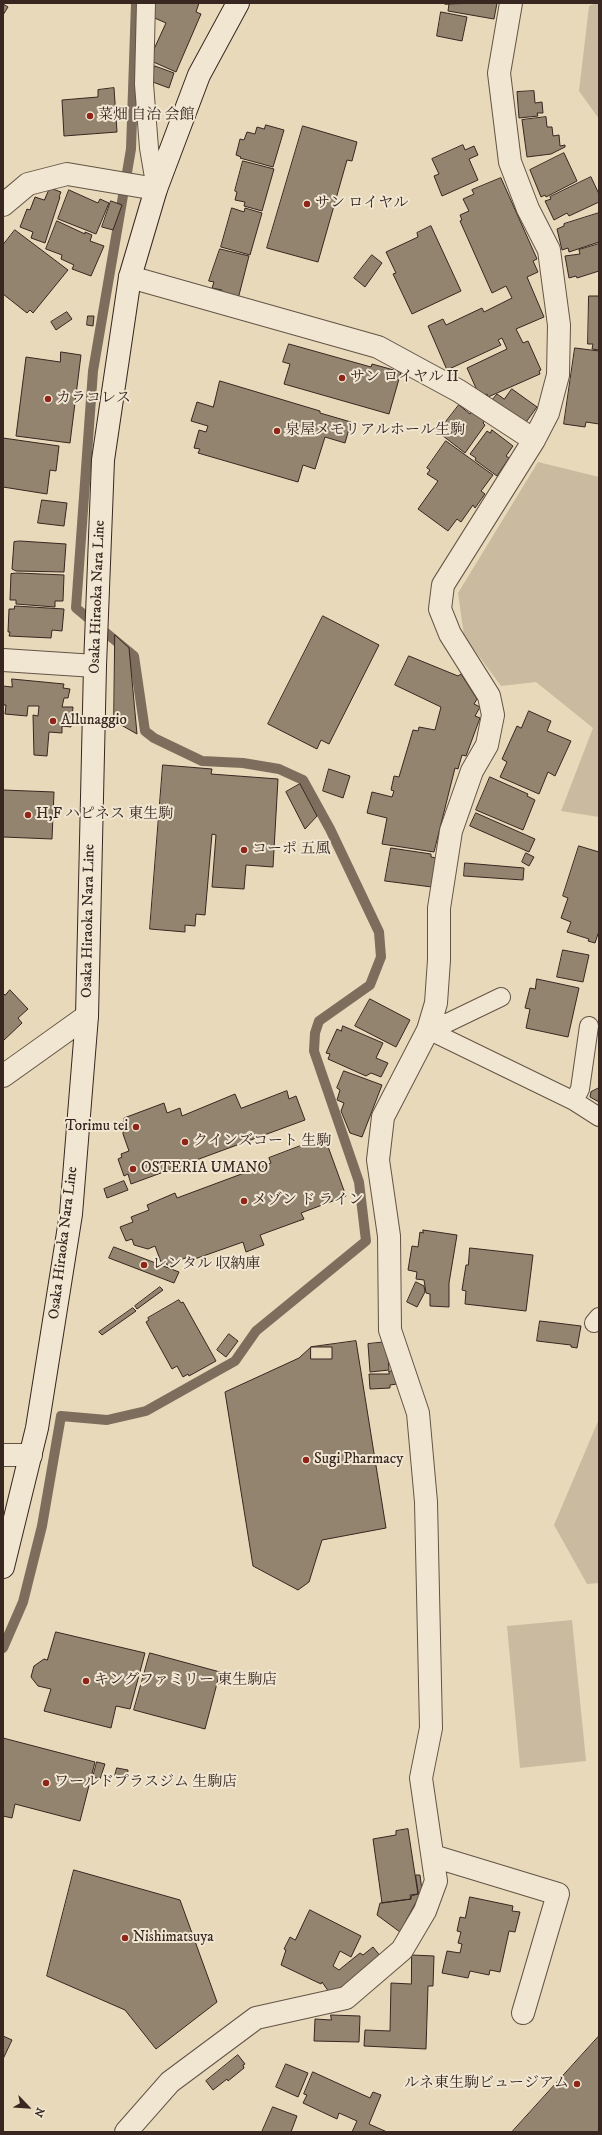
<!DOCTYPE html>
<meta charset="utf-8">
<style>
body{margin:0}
#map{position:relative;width:602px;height:2135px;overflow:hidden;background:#e8d9ba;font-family:"IM FELL DW Pica",serif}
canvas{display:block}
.frame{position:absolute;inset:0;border:4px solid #372720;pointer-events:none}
.north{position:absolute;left:8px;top:2087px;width:40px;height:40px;-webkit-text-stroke:3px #f0e6d2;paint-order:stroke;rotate:115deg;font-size:11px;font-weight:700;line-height:16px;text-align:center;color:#372720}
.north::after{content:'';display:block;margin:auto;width:14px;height:18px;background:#372720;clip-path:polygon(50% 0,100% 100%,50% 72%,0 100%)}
</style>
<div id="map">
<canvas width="602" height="2135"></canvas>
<div class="frame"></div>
<div class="north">N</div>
</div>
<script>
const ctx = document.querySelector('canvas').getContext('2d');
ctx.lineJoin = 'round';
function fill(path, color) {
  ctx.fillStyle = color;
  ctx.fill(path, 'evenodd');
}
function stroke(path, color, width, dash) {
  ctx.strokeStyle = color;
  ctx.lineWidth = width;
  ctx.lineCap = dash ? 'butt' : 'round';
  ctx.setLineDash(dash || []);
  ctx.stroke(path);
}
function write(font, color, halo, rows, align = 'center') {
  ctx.font = font + ' "IM FELL DW Pica","Noto Serif JP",serif';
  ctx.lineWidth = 4;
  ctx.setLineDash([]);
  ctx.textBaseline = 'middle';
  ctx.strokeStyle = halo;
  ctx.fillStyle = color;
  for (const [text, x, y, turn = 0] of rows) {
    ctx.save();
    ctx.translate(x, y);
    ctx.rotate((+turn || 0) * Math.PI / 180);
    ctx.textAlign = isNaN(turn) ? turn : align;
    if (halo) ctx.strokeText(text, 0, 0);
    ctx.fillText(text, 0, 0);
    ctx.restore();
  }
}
fill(new Path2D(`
 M596,3H599V119L579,91L589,6Z
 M538,462L599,477V817L561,811L593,728L536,682L501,686L464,636L458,593Z
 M599,1419V1583L587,1584L554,1525Z
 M572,1620L586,1761L520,1768L507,1626Z`), '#cabba0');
stroke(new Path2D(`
 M3,1648L23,1602L42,1526L61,1416L107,1420L146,1411L235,1361L256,1331L366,1241L359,1182L314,1051L315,1033L319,1021L370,985L381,957L379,932L330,829L303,780L279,769L243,763L202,761L154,738L145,731L134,656L76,608L93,371L131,149L136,3`), '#7d6d5d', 10);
const building = new Path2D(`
 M155,3H199L196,12L201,14L176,72L149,60L166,23L150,16Z
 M497,3L494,19L448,11L449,4H445Z
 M3,4L8,7L3,15Z
 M441,12L467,17L462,41L437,36Z
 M155,66L174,73L169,88L150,81Z
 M114,88L117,132L64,136L62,100L98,97V90Z
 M534,91L535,103L542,102L543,113H537L538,116L519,118L517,92Z
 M546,117L547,127H552L553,136L559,135L560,146L565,145V147L551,154L527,157L522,120Z
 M266,125L284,130L273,167L240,158L241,157L236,155L240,139L244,140L247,132L255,134L257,127L264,129Z
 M303,126L357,142L352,161L347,160L318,262L267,248Z
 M463,145L465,150L474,146L478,155L469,159L478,180L442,196L434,176L439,174L432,159Z
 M564,153L577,181L546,197L545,195L541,197L530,170Z
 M243,161L274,169L262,211L244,206L245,202L235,200L237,192L235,191Z
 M591,177L599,194V202L569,216L567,213L554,220L545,201L551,199L550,197Z
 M501,178L537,259L533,261L538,272L527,277L544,317L516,329L523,343L528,341L541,370L539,371L540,374L488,397L487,394L480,397L467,368L507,349L502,338L498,340L501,345L447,370L428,326L443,319L446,325L482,308L484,312L512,298L506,286L492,293L460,221L462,220L460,215L469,211L463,199L474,194L472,190Z
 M50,188L61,192L59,197H60L45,243L31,238L33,232L20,227L27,209L30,210L35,197L44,200Z
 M69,190L98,203L100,199L109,203L96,234L58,219Z
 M111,201L122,205L113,230L102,227Z
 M232,208L244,212L245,208L262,213L250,255L221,247Z
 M599,213V242L569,252L568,248L562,250L557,229L564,226V224Z
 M57,221L85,234V232L92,235L90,241L104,246L91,276L72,269L74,265L61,259L62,255L46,249Z
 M431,226L461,291L412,314L393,274L396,273L386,252L418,237L417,233Z
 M15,230L68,270L33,313L30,310L27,313L3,294V245Z
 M599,244V271L577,278L576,276L569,278L565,256L580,254L579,250Z
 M220,249L249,256L238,299L221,295L222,290L212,288L214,282L209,281Z
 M372,255L382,263L365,287L354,278Z
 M589,296H599V350L592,349L593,344H588Z
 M67,312L72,319L56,330L51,322Z
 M88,316H94L93,326L87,325Z
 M289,344L371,367L372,364L401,372L389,414L284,384L290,364L283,362Z
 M575,348L599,351V424L586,422L585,427L564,424Z
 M61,352L81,355L70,443L16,436L26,357L60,362Z
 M220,381L320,411V413L351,422L345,443L325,437L315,469L303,465L298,482L198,453L200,449L194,448L199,430L206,432L208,426L191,421L197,402L213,407Z
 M512,389L537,407L524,425L491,401L497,394L504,399Z
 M459,405L470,414L473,409L486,419L483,423L485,425L465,453L438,432Z
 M492,430L513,446L506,456L509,458L497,476L475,460L476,458L470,454L487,431L490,433Z
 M3,438L59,446L56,471L50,470L47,494L3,487Z
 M446,441L493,475L481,491L485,494L475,508L473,505L461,522L457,519L448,531L418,509L438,481L427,474L430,470L427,468Z
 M42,500L67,503L64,526L38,523Z
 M20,541L66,544L64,572L16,571L12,569L14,542Z
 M18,573L64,575L63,601H55V607L16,604V600H10L11,574Z
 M15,606L64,609L62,631L52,630L51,638L9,636L10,632H8L9,609H14Z
 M323,616L379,645L329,744L321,740L317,749L268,724Z
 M115,635L129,648L137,734L114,721Z
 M409,656L458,676L461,674L477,699L474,704L480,707L475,716L480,718L466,756L462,755L458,769L455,768L434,852L382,844L387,818L367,813L372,792L392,797L394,791L391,790L394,776L399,777L413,730L418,731L419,727L435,730L441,707L395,685Z
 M12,679L64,684L63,688L70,689L68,698H64L62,707H73L71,727L62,726V733L49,732L47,756L34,755L33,715L38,716L39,706H28L27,716L5,714L6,705H3V686L12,687Z
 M529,711L551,721L547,731L571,741L555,776L548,772L539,794L500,777L507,762L502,759L517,726L521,728Z
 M163,765L212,769L211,774L278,779L273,867L246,865L244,889L212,887L216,835L212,834L205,915L196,914L195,926L185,925V932L150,929Z
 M329,769L350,776L343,798L323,791Z
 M490,777L528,794L527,796L535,800L523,830L476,810Z
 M300,784L317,816L305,829L286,792Z
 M3,790L54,792L52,839L3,837Z
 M476,813L535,839L529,852L470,826Z
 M579,846L599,852V931L595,943L588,941L589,939L567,932L571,922L561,918L568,898L563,896Z
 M391,848L431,854V857L436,858L432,887L385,881Z
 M526,853L534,857L529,866L522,862Z
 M465,863L524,868L523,880L464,876Z
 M563,950L589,955L583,982L557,977Z
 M537,979L579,988L568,1037L526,1028L530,1009L525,1008L530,988L535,989Z
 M10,990L28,1009L18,1018L22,1023L3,1041V993L5,995Z
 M370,999L410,1020L396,1047L355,1026Z
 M343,1026L383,1043L376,1058L388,1063L381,1077L371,1073L366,1076L328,1059L330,1054L326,1053L337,1029L341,1031Z
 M344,1071L382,1085L362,1137L350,1133L341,1111L344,1103L337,1100L340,1090L337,1088Z
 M599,1088V1102L590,1097L591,1092Z
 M287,1091L289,1099L296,1096L305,1120L131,1184L128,1174L124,1176L118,1159L122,1157L121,1154L129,1151L123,1134L124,1118L164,1103L167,1113L180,1108L182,1116L235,1094L241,1108Z
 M319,1139L320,1143L326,1141L346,1196L301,1213L304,1219L260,1235L264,1245L246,1252L243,1242L189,1261L188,1257L167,1265L166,1261L161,1262L155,1246L148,1249L134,1245L132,1239L126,1241L120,1227L133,1222L131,1217L149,1210L147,1205L175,1193L177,1198L271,1163L269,1158Z
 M124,1181L128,1190L107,1198L104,1189Z
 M423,1230L457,1235L449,1283V1307L430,1306V1294L426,1293L424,1280L416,1279L417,1272L408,1270L412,1246L418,1247L420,1232L423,1233Z
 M114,1247L179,1272L174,1283L109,1258Z
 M470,1248L533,1255L526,1311L465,1304L466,1291L462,1290L466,1265H468Z
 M416,1282L424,1286L425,1292L417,1307L407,1302Z
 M160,1287L163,1290L137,1309L135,1306Z
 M179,1300L181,1303L183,1302L216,1361L189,1376L188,1374L183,1377L177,1366L172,1369L146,1322L149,1320L148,1318Z
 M133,1308L136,1311L102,1335L99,1332Z
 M540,1321L581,1326L577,1348L571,1347V1345L537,1341Z
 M229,1334L238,1341L226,1357L217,1350Z
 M356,1341L386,1528L322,1540L309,1582L298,1590L253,1566L225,1392L299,1358L311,1347Z
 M387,1342L389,1370L370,1372L368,1344Z
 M311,1347H332V1359H311Z
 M389,1371H394L397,1384L390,1385V1388L370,1389L369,1374H389Z
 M56,1632L145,1653L130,1709L116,1706L111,1728L44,1711L51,1689L38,1686L31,1677L34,1666L44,1659L47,1660Z
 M150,1653L220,1672L205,1729L134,1710Z
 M3,1738L95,1762L80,1821L15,1804L12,1818L3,1816Z
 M97,1762L105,1764L100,1779L93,1777Z
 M117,1768L128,1770L127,1778L115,1776Z
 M408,1829L418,1894L410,1895L411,1899L382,1903L373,1839L396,1835V1831Z
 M74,1870L180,1900L217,2002L156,2049L125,2010L47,1976Z
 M416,1875H420L422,1891L400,1932L377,1915L380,1903L411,1899V1896L418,1894Z
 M470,1897L513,1906L512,1911L520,1912L515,1932L509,1931L500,1972L490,1970L489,1975L470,1971L468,1978L442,1973L447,1951L460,1953L462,1944L458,1943L461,1932L457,1931L460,1917L465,1918Z
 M310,1910L361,1936L351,1957L340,1951L333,1966L339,1970L360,1953L363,1955L373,1947L381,1957L350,1984L329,1992L322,1982L321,1984L281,1965L286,1950L284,1949L290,1937L295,1940Z
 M412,1955L434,1956L433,1986H428L426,2049L364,2046L365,2030L390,2031L391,1983L411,1984Z
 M331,2015L360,2016L359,2042L314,2041L315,2019L331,2020Z
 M3,2036L12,2040L3,2059Z
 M599,2036V2132H512Z
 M238,2055L245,2064L243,2065L244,2068L228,2081L227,2079L213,2090L206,2081Z
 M286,2064L308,2073L298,2097L276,2087Z
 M313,2072L370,2098L373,2092L381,2095L369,2124L387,2132H352L357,2121L339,2113L337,2119L303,2103L307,2095L304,2094Z
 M273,2107L297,2116L291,2132H262Z`);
fill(building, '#938470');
stroke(building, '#372720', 1);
const service = new Path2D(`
 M146,3L144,84L149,148L156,189
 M431,1023H447L501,997
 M428,1030L574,1101L599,1117
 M574,1101L580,1089L589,1026
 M594,1323L599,1317`);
const minor = new Path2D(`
 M3,205L28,184L67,174L156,189
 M130,277L378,347L459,391L534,440
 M3,660L95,666
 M3,1076L87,1016
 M3,1455H31
 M433,1856L558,1894L523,2013
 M126,2132L170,2082L256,2018L346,1998L402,1950L425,1911L436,1881L421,1778L431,1728L426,1502L418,1413L390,1330L389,1236L378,1160L383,1117L428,1030L436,1003L439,960V908L451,831L472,771L487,745L493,715L489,696L450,634L440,609L443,585L534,440L548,413L558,375L559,325L549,250L528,209L510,162L499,73L511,3`);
const secondary = new Path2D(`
 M3,1567L37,1428L71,1214L87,1016L95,666L103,460L130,277L156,189L199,75L238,3`);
stroke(service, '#635446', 20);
stroke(minor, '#635446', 24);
stroke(secondary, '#372720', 24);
stroke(service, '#f0e6d2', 18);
stroke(minor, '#f0e6d2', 22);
stroke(secondary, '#f0e6d2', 22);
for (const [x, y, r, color] of [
 [90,116,4,"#8f2418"],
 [307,204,4,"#8f2418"],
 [342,378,4,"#8f2418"],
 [48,399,4,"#8f2418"],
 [277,431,4,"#8f2418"],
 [53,721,4,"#8f2418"],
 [28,815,4,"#8f2418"],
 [244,850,4,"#8f2418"],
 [136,1127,4,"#8f2418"],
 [185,1142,4,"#8f2418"],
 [133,1169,4,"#8f2418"],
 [244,1201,4,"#8f2418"],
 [144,1265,4,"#8f2418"],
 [306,1460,4,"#8f2418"],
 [86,1681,4,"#8f2418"],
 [46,1783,4,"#8f2418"],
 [125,1938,4,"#8f2418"],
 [577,2084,4,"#8f2418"]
]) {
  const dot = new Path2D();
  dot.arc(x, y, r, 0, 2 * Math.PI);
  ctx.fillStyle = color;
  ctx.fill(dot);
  stroke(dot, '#f0e6d2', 1.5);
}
write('15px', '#372720', '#f0e6d2', [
 ["菜畑 自治 会館",98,116],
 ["サン ロイヤル",315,204],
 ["サン ロイヤル II",350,378],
 ["カラコレス",56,399],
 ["泉屋メモリアルホール生駒",285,431],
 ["Allunaggio",61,721],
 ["H,F ハピネス 東生駒",36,815],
 ["コーポ 五風",252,850],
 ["Torimu tei",128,1127,"right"],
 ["クインズコート 生駒",193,1142],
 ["OSTERIA UMANO",141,1169],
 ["メゾン ド ライン",252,1201],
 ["レンタル 収納庫",152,1265],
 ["Sugi Pharmacy",314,1460],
 ["キングファミリー 東生駒店",94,1681],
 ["ワールドプラスジム 生駒店",54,1783],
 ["Nishimatsuya",133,1938],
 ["ルネ東生駒ビュージアム",569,2084,"right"]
], 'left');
write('15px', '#372720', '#f0e6d2', [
 ["Osaka Hiraoka Nara Line",98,597,-88],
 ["Osaka Hiraoka Nara Line",89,921,-89],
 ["Osaka Hiraoka Nara Line",64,1243,-83]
]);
</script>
